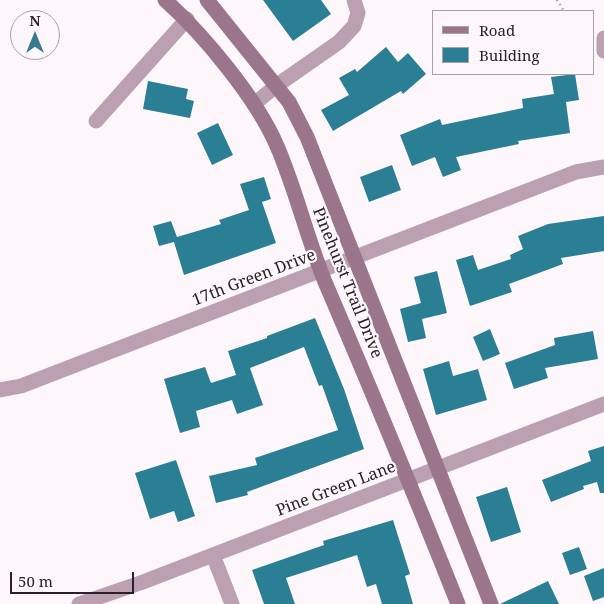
<!DOCTYPE html>
<style>
body{margin:0}
#map{position:relative;width:604px;height:604px;overflow:hidden;background:#fdf7fb;font-family:"Noto Serif",serif}
canvas{display:block}
.legend{position:absolute;left:432px;top:10px;width:162px;height:65px;box-sizing:border-box;background:#fdf7fb;border:1px solid #a9a1a6;margin:0;padding:6px 9px;list-style:none;font-size:15px;color:#2c2027}
.legend li{display:flex;align-items:center;gap:10px;height:25px}
.legend b{width:25px;border:1px solid #a9a1a6}
.north{position:absolute;left:10px;top:10px;width:50px;height:50px;box-sizing:border-box;background:#fdf7fb;border:1px solid #a9a1a6;border-radius:50%;rotate:0deg;font-size:14px;font-weight:700;line-height:20px;text-align:center;color:#2c2027}
.north::after{content:'';display:block;margin:auto;width:18px;height:22px;background:#387a8b;clip-path:polygon(50% 0,100% 100%,50% 72%,0 100%)}
.scale{position:absolute;left:10px;top:572px;width:124px;height:22px;box-sizing:border-box;border:2px solid #2c2027;border-top:0;padding-left:6px;font-size:15px;line-height:18px;white-space:nowrap;color:#2c2027;-webkit-text-stroke:4px #fdf7fb;paint-order:stroke}
</style>
<div id="map">
<canvas width="604" height="604"></canvas>
<ul class="legend">
<li><b style="height:6px;background:#9b758c"></b>Road</li>
<li><b style="height:14px;background:#2a7f94"></b>Building</li>
</ul>
<div class="north">N</div>
<div class="scale">50 m</div>
</div>
<script>
const ctx = document.querySelector('canvas').getContext('2d');
ctx.lineJoin = 'round';
function fill(path, color) {
  ctx.fillStyle = color;
  ctx.fill(path, 'evenodd');
}
function stroke(path, color, width, dash) {
  ctx.strokeStyle = color;
  ctx.lineWidth = width;
  ctx.lineCap = dash ? 'butt' : 'round';
  ctx.setLineDash(dash || []);
  ctx.stroke(path);
}
function write(font, color, halo, rows, align = 'center') {
  ctx.font = font + ' "Noto Serif",serif';
  ctx.lineWidth = 4.5;
  ctx.setLineDash([]);
  ctx.textBaseline = 'middle';
  ctx.strokeStyle = halo;
  ctx.fillStyle = color;
  for (const [text, x, y, turn = 0] of rows) {
    ctx.save();
    ctx.translate(x, y);
    ctx.rotate((+turn || 0) * Math.PI / 180);
    ctx.textAlign = isNaN(turn) ? turn : align;
    if (halo) ctx.strokeText(text, 0, 0);
    ctx.fillText(text, 0, 0);
    ctx.restore();
  }
}
fill(new Path2D(`
 M263,0H321L331,14L293,41Z
 M386,47L398,62L408,53L426,74L403,94L401,91L333,131L321,110L349,95L339,78L355,69L357,72Z
 M575,74L579,100L566,102L570,133L518,141L519,144L456,157L461,170L443,177L435,157L412,166L400,135L440,119L442,125L523,108L522,99L554,94L551,77Z
 M148,81L188,89L186,99L194,101L190,118L143,109Z
 M218,123L233,155L212,165L197,133Z
 M392,165L401,190L369,202L360,177Z
 M264,177L271,199L262,202L276,243L184,275L174,242L159,246L153,226L171,221L177,237L221,224L219,220L249,210L240,184Z
 M604,216V251L561,258L563,264L509,284L512,292L470,306L456,260L473,255L478,270L511,259L510,255L523,249L518,236L548,224Z
 M437,271L447,313L422,319L426,338L408,342L400,309L421,303L414,277Z
 M315,318L344,389L364,449L247,492L248,495L216,503L209,476L257,465L255,458L338,430L322,385L319,386L304,347L250,368L263,405L237,414L232,400L196,411L200,427L180,433L164,379L205,367L211,383L236,375L228,351L267,338V336Z
 M490,329L500,354L483,361L473,337Z
 M593,331L598,359L545,368L548,378L514,389L505,363L555,345L554,338Z
 M449,361L453,376L478,369L487,400L436,415L423,369Z
 M604,446V493H600L597,482L583,486L584,489L551,502L542,480L591,461L588,451Z
 M176,460L195,516L178,522L174,511L150,519L135,473Z
 M507,487L521,532L491,542L476,497Z
 M393,520L410,574L405,576L413,604H382L376,584L367,587L357,555L286,578L295,604H264L252,570L324,545L323,541Z
 M579,547L587,569L570,575L562,553Z
 M604,568V597L593,601L584,576Z
 M548,581L559,604H500Z`), '#2a7f94');
stroke(new Path2D(`
 M557,0L564,11`), '#938a90', 3, [1, 4]);
stroke(new Path2D(`
 M604,38V51
 M254,104L276,86L339,42L354,26L358,13L354,0
 M96,121L187,19
 M0,390L21,386L576,172L604,167
 M213,555L232,604
 M79,604L143,582L604,404`), '#baa0b0', 15);
stroke(new Path2D(`
 M165,0C204,35 257,99 277,146C296,190 307,238 325,282C371,389 415,496 458,604
 M207,0L289,102L307,137L491,604`), '#9b758c', 15);
write('16px', '#2c2027', '#fdf7fb', [
 ["17th Green Drive",254,278,-21],
 ["Pinehurst Trail Drive",347,283,68],
 ["Pine Green Lane",336,489,-21]
]);
</script>
